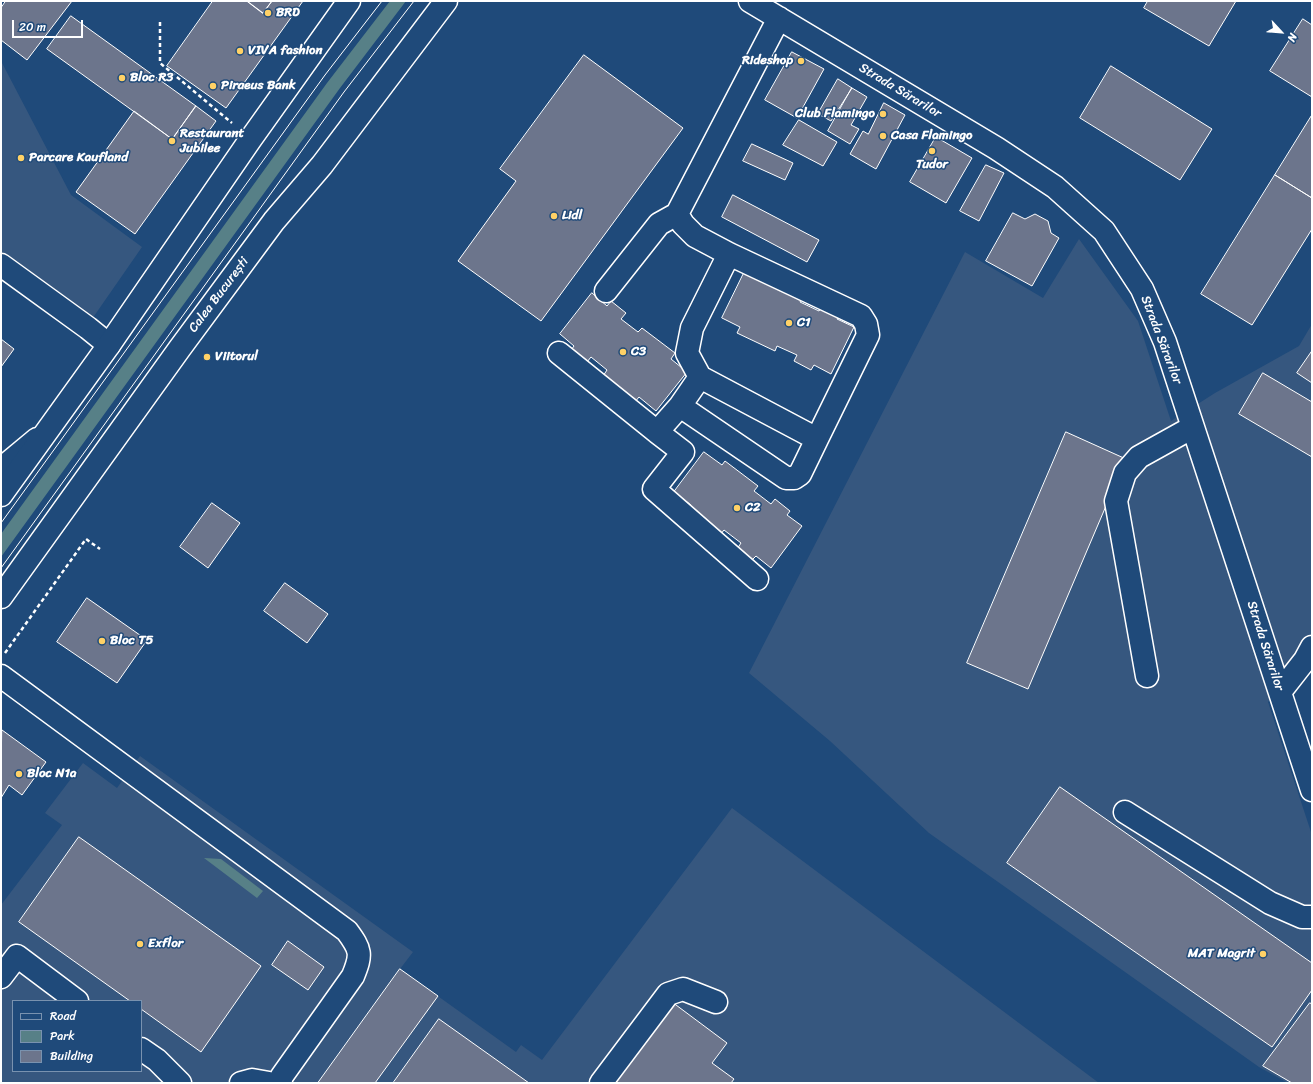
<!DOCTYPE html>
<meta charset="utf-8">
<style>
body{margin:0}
#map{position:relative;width:1313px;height:1084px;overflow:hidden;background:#1f4a7a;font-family:Sriracha,sans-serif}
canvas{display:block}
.frame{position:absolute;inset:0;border:2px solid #fff;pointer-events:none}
.legend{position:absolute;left:12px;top:1000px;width:130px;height:72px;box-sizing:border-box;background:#1f4a7a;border:1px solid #7992af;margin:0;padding:5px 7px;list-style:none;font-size:12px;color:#fff}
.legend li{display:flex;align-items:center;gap:8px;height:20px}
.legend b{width:20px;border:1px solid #7992af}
.north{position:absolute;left:1261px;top:12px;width:40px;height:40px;-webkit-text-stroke:3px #1f4a7a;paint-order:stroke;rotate:116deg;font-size:11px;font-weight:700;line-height:16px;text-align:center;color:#fff}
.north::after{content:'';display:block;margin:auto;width:14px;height:18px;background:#fff;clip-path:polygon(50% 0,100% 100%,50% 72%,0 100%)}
.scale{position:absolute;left:12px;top:20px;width:71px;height:18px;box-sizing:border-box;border:2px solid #fff;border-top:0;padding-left:5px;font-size:12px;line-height:14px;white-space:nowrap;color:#fff;-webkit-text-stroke:3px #1f4a7a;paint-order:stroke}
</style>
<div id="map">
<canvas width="1313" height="1084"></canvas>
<div class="frame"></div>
<ul class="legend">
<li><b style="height:5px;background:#1f4a7a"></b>Road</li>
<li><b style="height:11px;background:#578087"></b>Park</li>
<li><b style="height:11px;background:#6c758c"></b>Building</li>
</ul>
<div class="north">N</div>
<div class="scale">20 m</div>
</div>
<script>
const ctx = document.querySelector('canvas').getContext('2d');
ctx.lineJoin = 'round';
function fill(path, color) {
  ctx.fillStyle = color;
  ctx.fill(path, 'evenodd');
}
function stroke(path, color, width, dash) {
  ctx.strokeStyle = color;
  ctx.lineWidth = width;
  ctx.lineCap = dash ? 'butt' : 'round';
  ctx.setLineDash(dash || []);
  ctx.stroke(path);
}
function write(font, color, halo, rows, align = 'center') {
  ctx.font = font + ' Sriracha,sans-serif';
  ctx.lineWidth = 3;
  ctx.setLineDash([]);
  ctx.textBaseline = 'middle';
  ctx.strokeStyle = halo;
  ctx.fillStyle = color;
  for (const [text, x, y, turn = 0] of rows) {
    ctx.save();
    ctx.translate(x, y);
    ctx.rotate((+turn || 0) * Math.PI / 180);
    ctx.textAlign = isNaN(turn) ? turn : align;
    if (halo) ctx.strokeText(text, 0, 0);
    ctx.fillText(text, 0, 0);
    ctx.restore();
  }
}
fill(new Path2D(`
 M1,61L71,195L142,247L83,332L1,272Z
 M1079,239L1138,321L1171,421L1215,393L1299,346L1312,324V634L1268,702L1312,835V1083H1288L1259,1067L929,833L830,741L749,673L965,252L1043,298Z
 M140,756L413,952L400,969L516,1052L521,1045L542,1060L732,808L1099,1083H1V905L62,825L45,813L83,763L117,788ZM13,1001H141V1071H13Z`), '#36577f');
fill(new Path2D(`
 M390,1H406L340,88L1,557V534L327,83Z
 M204,858L221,859L263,891L257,898Z`), '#578087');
const building = new Path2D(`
 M6,1H72L27,60L1,40V8Z
 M213,1H247L263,13L272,1H303L226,108L167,66Z
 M247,1H272L263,13Z
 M1148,1H1236L1209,46L1144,8Z
 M71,16L196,106L172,139L47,49Z
 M1303,19L1312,25V97L1270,71Z
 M792,52L824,69L797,118L765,100Z
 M584,55L683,128L541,321L458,261L516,181L500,169Z
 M1111,66L1212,129L1180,180L1080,118Z
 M838,79L852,88L831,121L818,114Z
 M852,88L867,97L851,125L859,129L850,144L828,131Z
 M884,103L905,115L876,169L850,154L863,131L868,134Z
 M196,106L216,121L135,234L76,192L134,111L172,139Z
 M1312,115V198L1275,175Z
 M799,120L837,142L823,166L783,145Z
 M936,137L972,158L946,203L910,182Z
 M752,144L793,163L785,180L743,161Z
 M986,165L1004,173L979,221L960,211Z
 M1275,175L1312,198V229L1252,325L1201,294Z
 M733,195L819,240L807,262L722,217Z
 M1013,213L1025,219L1035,214L1048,221L1051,233L1059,238L1032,286L986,261Z
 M744,273L803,296L800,302L819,311L822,306L840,314L837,319L854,327L831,374L814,365L811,370L794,361L797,355L777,346L775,351L737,333L740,327L722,318Z
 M592,293L607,306L611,301L626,313L621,319L638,332L642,328L675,353L671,359L687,372L656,411L639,397L635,402L603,376L607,370L591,357L587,362L571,350L574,346L560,334Z
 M1,339L14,349L1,367Z
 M1312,351V383L1297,373Z
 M1263,373L1312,402V457L1239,414Z
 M1066,432L1126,459L1028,689L967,663Z
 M704,452L722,465L725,461L758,486L754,491L771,504L775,499L790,511L787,515L802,526L771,568L756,556L752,560L737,549L741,543L724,530L720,535L687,510L691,505L674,492Z
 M212,503L240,523L208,568L180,547Z
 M285,583L328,614L307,643L264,611Z
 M87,598L147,640L117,683L57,642Z
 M2,730L46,762L22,795L9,785L1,798Z
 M1060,787L1312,963V990L1272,1047L1007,863Z
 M79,837L261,966L201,1052L141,1009V1001H130L19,922Z
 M288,941L324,967L308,990L272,965Z
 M400,969L438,996L375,1083H318Z
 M672,1002L727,1043L712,1063L734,1079L731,1083H612Z
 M1310,1003L1312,1004V1083H1292L1263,1066Z
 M439,1019L529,1083H395L394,1082Z`);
fill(building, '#6c758c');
stroke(building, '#fff', 1);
const minor = new Path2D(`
 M750,1L996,148L1055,187L1104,231L1142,289L1165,342L1312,790
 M677,214L683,224L695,236L729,254L861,316L866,324L868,335L817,439L700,377L687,353L692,328L729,254
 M1,265L88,328L109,345
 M606,291L659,224L677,214L779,18
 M559,353L657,432
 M700,377L680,406L786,478H794L800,474L817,439
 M680,406L657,432L683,452L654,489L757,579
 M1,469L37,439
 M1,676L347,931C361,950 362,954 353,976L282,1076L280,1083
 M1147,676L1116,501L1125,473L1139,457L1193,427
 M1280,692L1305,660L1312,647
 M1125,812L1270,903L1302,917H1312
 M1,977L17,956L77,1001
 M141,1049L157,1060L180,1083
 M241,1083L252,1080L269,1083
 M601,1083L668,994L683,989L716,1002`);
const major = new Path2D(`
 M1,495L109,345L250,140L349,1
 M1,597L180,348L274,221L322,165L446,1`);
stroke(minor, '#fff', 25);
stroke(major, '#fff', 25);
stroke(new Path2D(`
 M160,22V63L232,123
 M5,653L86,539L100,549`), '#fff', 2.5, [4, 3]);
stroke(minor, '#1f4a7a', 22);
stroke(major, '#1f4a7a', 22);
stroke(new Path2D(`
 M1,523L325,75L382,1
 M1,568L344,92L414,1`), '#fff', 1);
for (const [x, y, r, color] of [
 [268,13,4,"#ffd166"],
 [240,51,4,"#ffd166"],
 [801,61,4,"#ffd166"],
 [122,78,4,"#ffd166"],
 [213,86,4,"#ffd166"],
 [883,114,4,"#ffd166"],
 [883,136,4,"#ffd166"],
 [172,141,4,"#ffd166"],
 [932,151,4,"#ffd166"],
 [21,158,4,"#ffd166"],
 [554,216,4,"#ffd166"],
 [789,323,4,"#ffd166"],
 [623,352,4,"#ffd166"],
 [207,357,4,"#ffd166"],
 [737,508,4,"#ffd166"],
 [102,641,4,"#ffd166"],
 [19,774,4,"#ffd166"],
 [140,944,4,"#ffd166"],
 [1263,954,4,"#ffd166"]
]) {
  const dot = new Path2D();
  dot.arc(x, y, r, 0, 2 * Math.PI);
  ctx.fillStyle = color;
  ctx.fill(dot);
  stroke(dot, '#1f4a7a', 1.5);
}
write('bold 13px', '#fff', '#1f4a7a', [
 ["BRD",276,13],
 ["VIVA fashion",248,51],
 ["Rideshop",793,61,"right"],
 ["Bloc R3",130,78],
 ["Piraeus Bank",221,86],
 ["Club Flamingo",875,114,"right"],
 ["Restaurant",180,134],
 ["Jubilee",180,149],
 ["Casa Flamingo",891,136],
 ["Parcare Kaufland",29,158],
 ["Tudor",932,165,"center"],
 ["Lidl",562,216],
 ["C1",797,323],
 ["C3",631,352],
 ["Viitorul",215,357],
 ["C2",745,508],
 ["Bloc T5",110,641],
 ["Bloc N1a",27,774],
 ["Exflor",148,944],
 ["MAT Magrit",1255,954,"right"]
], 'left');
write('13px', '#fff', '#1f4a7a', [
 ["Strada Sărarilor",900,91,31],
 ["Calea București",219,295,-53],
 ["Strada Sărarilor",1161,340,69],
 ["Strada Sărarilor",1265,646,72]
]);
</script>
